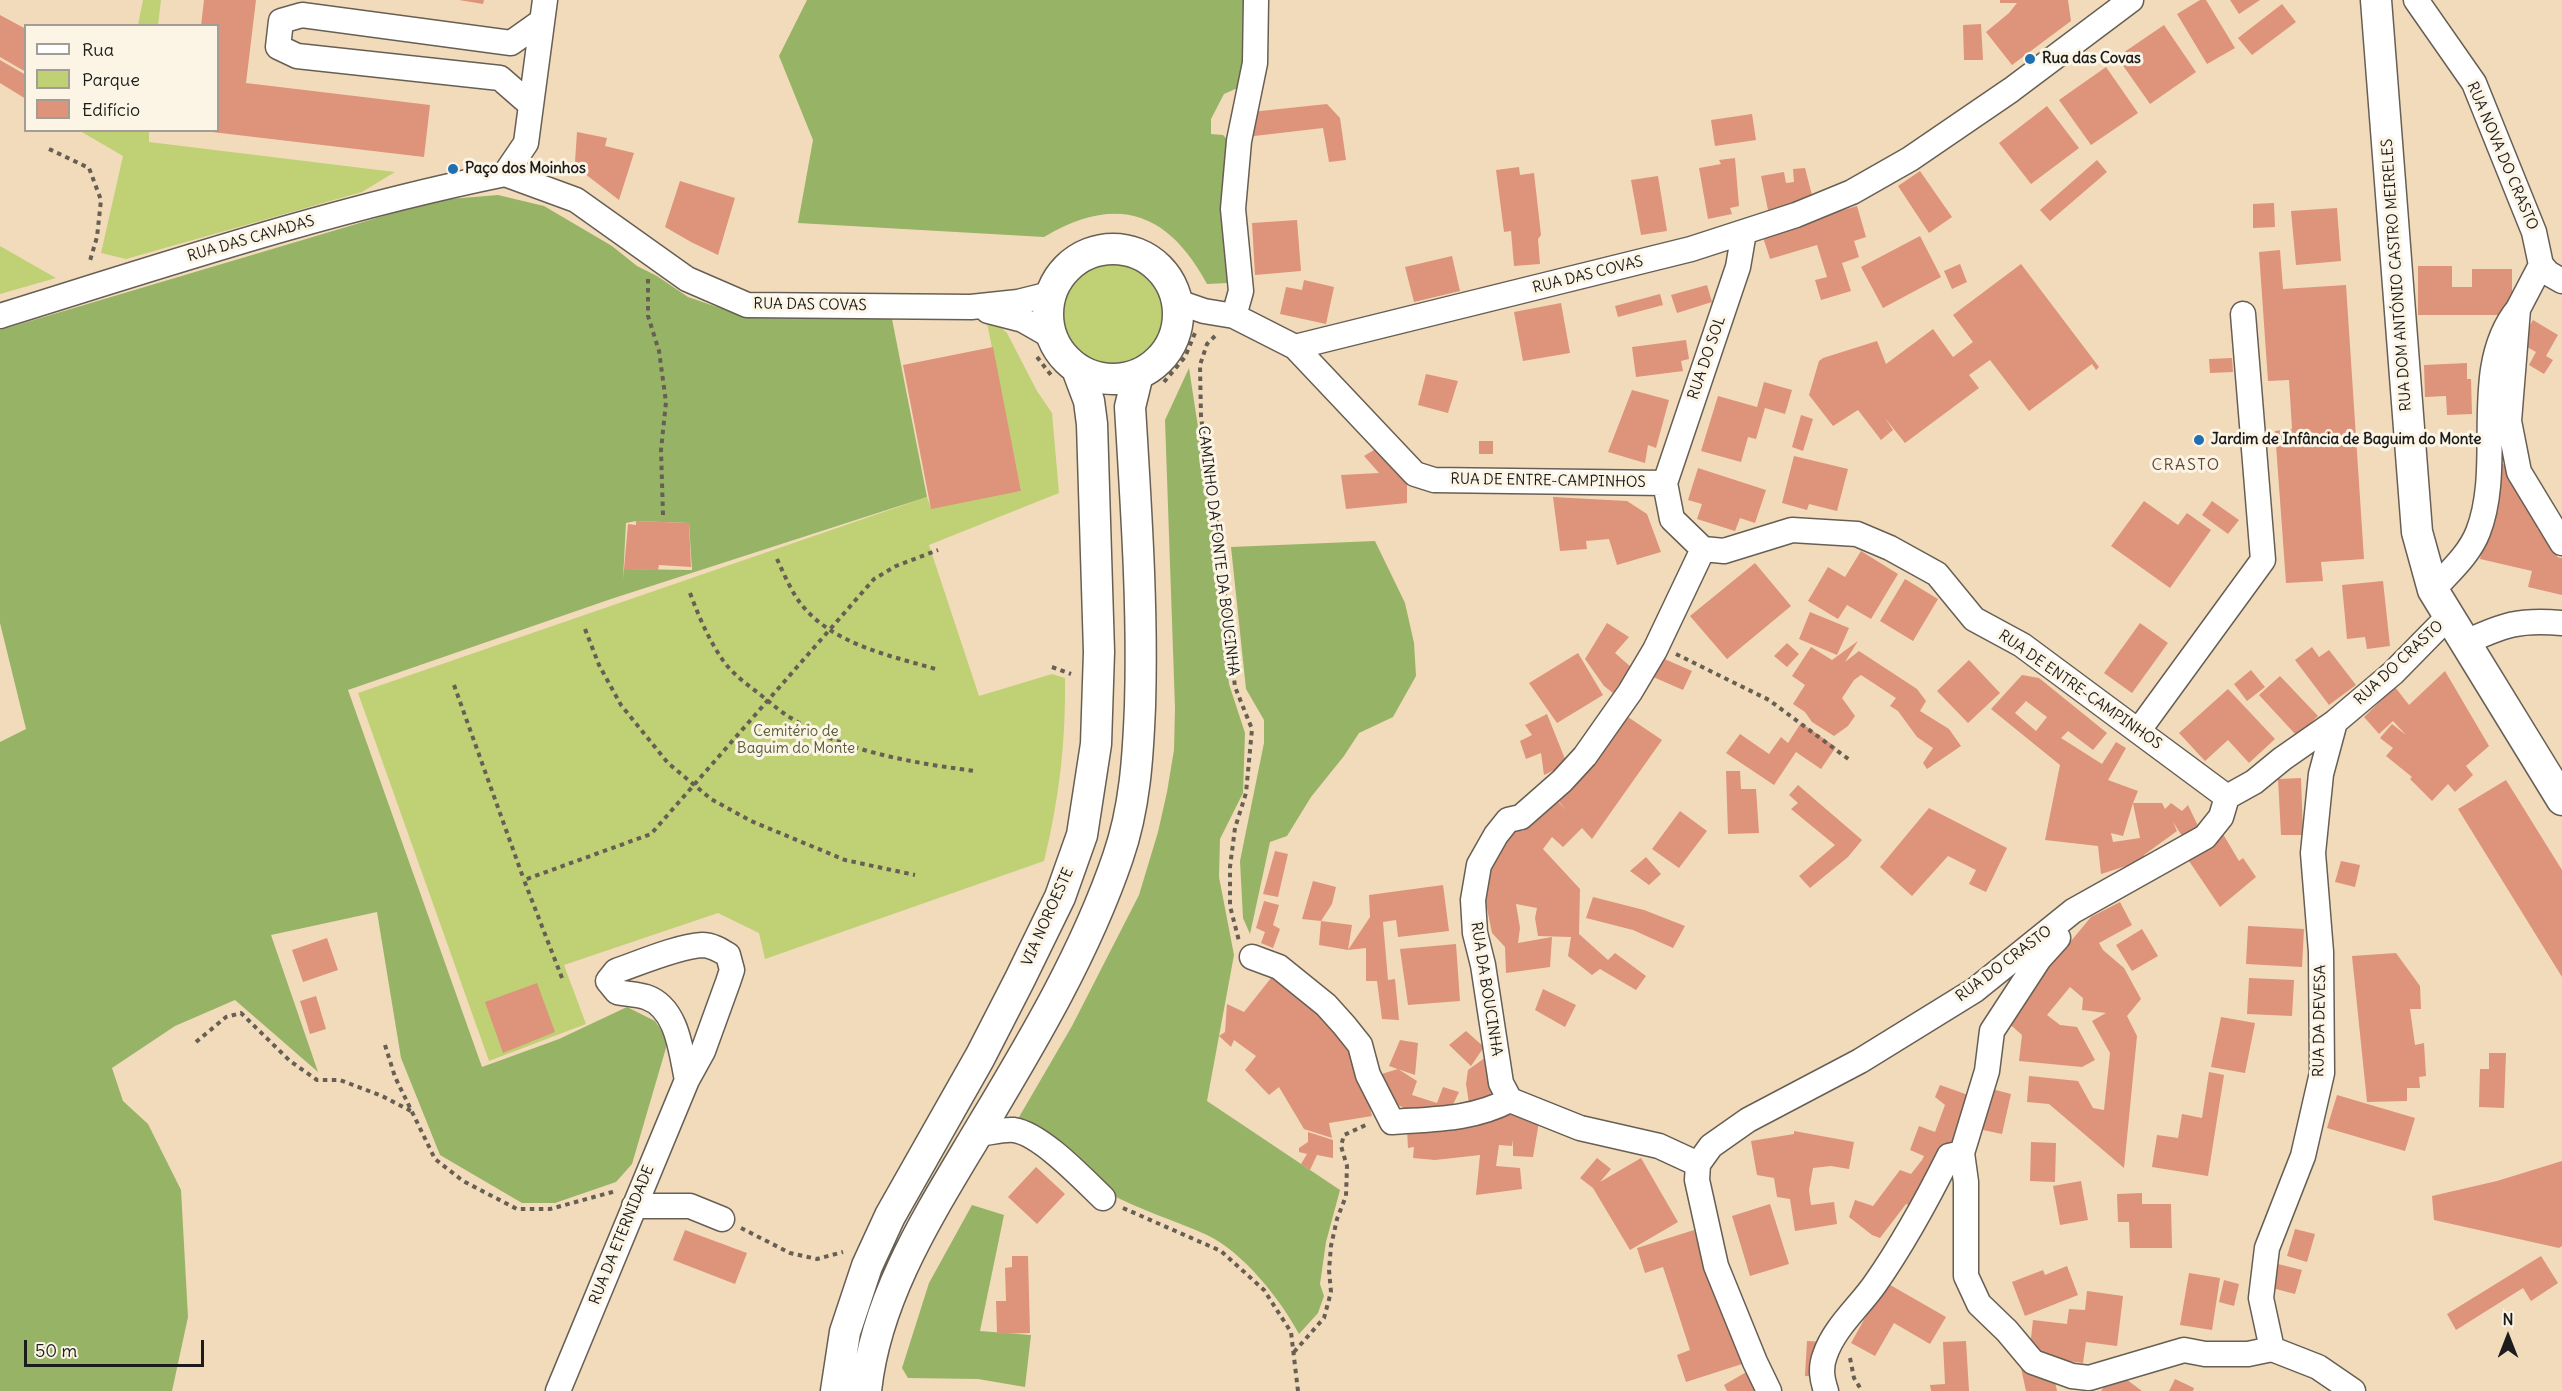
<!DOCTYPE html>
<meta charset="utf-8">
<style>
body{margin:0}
#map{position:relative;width:2562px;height:1391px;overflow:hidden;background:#f2dbbb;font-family:Delius,sans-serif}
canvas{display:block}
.legend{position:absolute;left:24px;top:24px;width:195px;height:108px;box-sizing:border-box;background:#fcf5e5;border:2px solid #a29e95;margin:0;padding:8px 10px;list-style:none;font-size:18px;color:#1c1c1c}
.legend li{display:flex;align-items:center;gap:12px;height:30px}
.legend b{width:30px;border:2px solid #a29e95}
.north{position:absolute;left:2478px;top:1307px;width:60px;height:60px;-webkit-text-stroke:4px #fcf5e5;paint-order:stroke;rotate:0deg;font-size:16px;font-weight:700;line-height:24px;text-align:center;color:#1c1c1c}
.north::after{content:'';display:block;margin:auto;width:21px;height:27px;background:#1c1c1c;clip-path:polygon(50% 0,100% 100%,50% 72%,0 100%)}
.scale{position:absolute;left:24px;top:1340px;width:180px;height:27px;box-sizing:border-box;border:3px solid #1c1c1c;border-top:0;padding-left:8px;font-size:18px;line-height:21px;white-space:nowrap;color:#1c1c1c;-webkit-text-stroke:4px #fcf5e5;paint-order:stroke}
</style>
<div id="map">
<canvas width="2562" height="1391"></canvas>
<ul class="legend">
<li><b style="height:8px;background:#fff"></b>Rua</li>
<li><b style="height:16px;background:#bfd174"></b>Parque</li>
<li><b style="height:16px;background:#de937b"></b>Edifício</li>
</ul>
<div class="north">N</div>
<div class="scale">50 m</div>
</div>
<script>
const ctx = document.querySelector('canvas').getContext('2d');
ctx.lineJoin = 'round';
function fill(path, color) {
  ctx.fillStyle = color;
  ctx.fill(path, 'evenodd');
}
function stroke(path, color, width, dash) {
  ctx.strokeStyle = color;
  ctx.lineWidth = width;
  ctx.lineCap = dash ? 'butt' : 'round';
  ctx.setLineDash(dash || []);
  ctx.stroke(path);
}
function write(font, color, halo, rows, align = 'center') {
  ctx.font = font + ' Delius,sans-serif';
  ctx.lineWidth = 6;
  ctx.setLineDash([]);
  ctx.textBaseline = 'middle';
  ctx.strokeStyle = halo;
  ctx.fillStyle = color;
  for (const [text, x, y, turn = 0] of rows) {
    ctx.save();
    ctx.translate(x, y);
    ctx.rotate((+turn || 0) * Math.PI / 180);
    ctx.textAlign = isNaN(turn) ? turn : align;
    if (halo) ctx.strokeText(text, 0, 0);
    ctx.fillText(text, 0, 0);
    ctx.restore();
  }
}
fill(new Path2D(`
 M143,0H161L158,25H138Z
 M80,131H149V142L395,172L362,192L126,259L101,253L123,156Z
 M0,246L56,278L0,294Z
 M1063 313a50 50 0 1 1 100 0a50 50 0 1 1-100 0Z
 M987,323H996L1007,333L1037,391L1052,413L1059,493L929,545L979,696L1052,674L1065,678C1066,741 1059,800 1044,861L765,959L759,933L718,913L564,965L586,1024L489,1061L358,693L927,497L931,508L1021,491Z`), '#bfd174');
fill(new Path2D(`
 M807,0H1251L1242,86L1224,94L1211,119V134L1223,135L1228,140L1230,280L1227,283L1207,284C1168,211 1116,194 1044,237L798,223L813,140L779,56Z
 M498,195L544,206L612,246L637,266L657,276L688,297L729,311L752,318L892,319L927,497L611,599L348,690L482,1067L559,1039L627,1007L655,1021L668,1041L632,1164L616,1182L555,1203H522L440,1155L401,1058L377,912L271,935L318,1072L235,1000L175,1026L112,1068L123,1101L148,1124L181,1190L188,1317L172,1391H0V742L26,729L0,623V330L437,200ZM636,521L689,523L692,570L624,569L623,579L626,523Z
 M1189,368L1212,519L1229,684L1245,733L1243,793L1220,839L1219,877L1234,955L1207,1101L1340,1190L1326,1242L1320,1284L1324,1296L1318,1313L1299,1334C1281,1300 1243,1252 1207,1235C1174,1220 1139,1210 1107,1192C1074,1173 1045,1146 1015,1124L1072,1026L1139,895L1158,832L1167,792L1174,750L1175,708L1165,420Z
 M1375,541L1405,603L1414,643L1416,676L1393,717L1359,733L1344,756L1311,797L1287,836L1270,842L1250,934L1243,918L1240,861L1264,743V720L1246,689L1231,547Z
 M972,1205L1004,1215L980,1331L1031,1335L1025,1387L978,1379L908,1378L902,1368L929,1283Z`), '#97b366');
fill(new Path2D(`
 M204,0H256L246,83L430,105L424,157L212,132L218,130V26H201Z
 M459,0H484L483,4Z
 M2000,0H2068L2071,21L2012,65L1986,32L2009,13L2017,3H2000Z
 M2200,0H2206L2235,48L2207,64L2177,14Z
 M2230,0H2260L2239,14Z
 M2282,4L2296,22L2252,55L2238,38Z
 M0,15L26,29V72L0,57Z
 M1981,24L1983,60H1964L1963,25Z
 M2164,25L2196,72L2150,104L2117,57Z
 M0,60L26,75V99L0,83Z
 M2106,67L2138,113L2091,145L2059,100Z
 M1327,104L1340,118L1346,160L1329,162L1323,128L1246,137L1251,112Z
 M2047,106L2079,148L2031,184L1999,143Z
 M1752,114L1756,140L1715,146L1711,120Z
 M577,132L607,138L605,146L634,153L619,200L580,170L575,162Z
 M1735,158L1739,206L1730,208L1732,214L1708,219L1699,168L1721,164L1719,160Z
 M2097,160L2107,172L2050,221L2040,210Z
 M1519,167L1520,175L1534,173L1541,235L1538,239L1540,264L1514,266L1511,231L1504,232L1496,170Z
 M1805,168L1813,199L1768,210L1761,176L1784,172L1786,183L1794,182L1793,169Z
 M1920,171L1952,217L1929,233L1898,186Z
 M1658,176L1667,231L1641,235L1631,180Z
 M680,181L735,198L718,255L691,242L665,227Z
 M2274,203L2275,227L2253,228V204Z
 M1857,206L1866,237L1854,241L1859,257L1842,263L1851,291L1821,300L1815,280L1827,277L1817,245L1770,259L1762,234Z
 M2337,208L2341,261L2296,265L2291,211Z
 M1297,220L1301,271L1255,275L1252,223Z
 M1920,236L1941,277L1883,308L1861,267Z
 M2280,250L2283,289L2346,285L2364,559L2321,562L2323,581L2286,583L2275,431L2292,429L2289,380L2268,381L2259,252Z
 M1452,256L1460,291L1414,302L1405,267Z
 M1960,264L1967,282L1952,289L1944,271Z
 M2021,264L2099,367L2096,370L2092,364L2029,411L1990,360L1969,375L1979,388L1905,443L1885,418L1893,430L1881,440L1858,410L1833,426L1809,395L1819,361L1823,358L1877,341L1886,364L1933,329L1953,357L1973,342L1953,315Z
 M2418,266H2452V287H2472V269H2512V315H2418Z
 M1304,280L1334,287L1326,324L1280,314L1286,287L1302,290Z
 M1707,285L1712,302L1677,313L1671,295Z
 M1660,294L1663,305L1618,317L1615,306Z
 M1561,303L1570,353L1523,361L1514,312Z
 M2533,320L2558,335L2546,356L2553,360L2544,374L2529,365L2536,352L2520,343Z
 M1686,340L1689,359L1681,361L1683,371L1636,377L1632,347Z
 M993,347L1021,491L931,509L903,365Z
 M2232,358L2233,372L2210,373L2209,359Z
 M2467,363V379H2471L2472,414L2447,415L2446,396L2425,397L2424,365Z
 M1426,374L1458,381L1448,413L1418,405Z
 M1764,382L1792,390L1785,414L1765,408L1756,439L1748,437L1741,462L1701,451L1718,396L1757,407Z
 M1632,390L1669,400L1656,448L1648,445L1645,463L1608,452Z
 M1801,415L1813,419L1803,451L1792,447Z
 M1479,441H1493V454H1479Z
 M1379,447L1407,481V503L1346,509L1341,475L1379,473L1364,456Z
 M1794,456L1848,469L1837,511L1809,504L1807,510L1782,503Z
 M2502,464L2523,469L2518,494L2544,500L2537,529L2562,535L2557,557L2562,558V595L2528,587L2532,571L2480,559Z
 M1698,468L1766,490L1755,523L1740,518L1735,531L1697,519L1702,504L1688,500Z
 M1553,497L1627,501L1647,514L1661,552L1617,565L1609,539L1586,541L1587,549L1560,551Z
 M2144,501L2178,525L2187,513L2211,530L2170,588L2111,546Z
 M2212,501L2239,520L2228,534L2202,515Z
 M636,521L689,523L691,567L659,565L658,570L624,569L628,524L636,525Z
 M1861,551L1898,574L1871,619L1847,605L1838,619L1808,601L1828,567L1845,577Z
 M1755,563L1791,606L1727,659L1690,616Z
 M1905,579L1938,599L1913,641L1880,621Z
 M2383,581L2390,646L2367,649L2365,637L2347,639L2342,585Z
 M1810,612L1849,628L1837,655L1799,639Z
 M1607,623L1629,637L1615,653L1631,667L1613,693L1604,686L1585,659Z
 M2140,623L2168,643L2132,693L2104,673Z
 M1858,641L1845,662L1859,651L1917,689L1926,701L1920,711L1949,729L1961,746L1927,769L1923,763L1933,748L1917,737L1898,711L1890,706L1896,698L1861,675L1854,680L1842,698L1855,716L1848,726L1834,736L1812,722L1805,712L1793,704L1805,685L1792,676L1811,647L1832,660Z
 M1787,643L1799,654L1787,667L1774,656Z
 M2312,647L2319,657L2329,650L2356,685L2329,705L2295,660Z
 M1578,653L1603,695L1557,723L1529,683Z
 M1660,657L1692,671L1683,690L1651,676Z
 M1969,660L2000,693L1968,723L1937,691Z
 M2251,670L2265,687L2247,701L2234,684Z
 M2445,671L2489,746L2466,766L2473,775L2455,792L2448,784L2432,801L2410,779L2412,777L2386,756L2393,748L2380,738L2392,724L2406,735L2393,721L2379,734L2364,717L2395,687L2409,705Z
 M2022,675L2039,678L2107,733L2093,750L2068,731L2061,738L2102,764L2116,742L2126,748L2108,780L2138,791L2133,803L2123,836L2111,833L2113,842L2140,838L2133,803H2162L2165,809L2171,803L2182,811L2188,805L2198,826L2184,839L2173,822L2177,831L2144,855L2145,860L2101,874L2098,846L2045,840L2060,765L1991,709ZM2026,701L2047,717L2036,731L2015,713Z
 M2280,676L2318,716L2297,736L2259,695Z
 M2228,689L2275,739L2249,763L2228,740L2205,761L2179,733Z
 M1622,713L1662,740L1592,839L1582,828L1563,847L1552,837L1543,849L1580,889L1579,934L1608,960L1615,953L1646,976L1636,990L1600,969L1592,975L1568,956L1571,937L1538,936L1535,918L1537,908L1516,904L1520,928L1518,943L1552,937L1550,967L1506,973L1505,947L1492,933L1486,903L1490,869L1508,828L1523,831L1535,820L1553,796L1567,811L1557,799Z
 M1547,714L1567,764L1544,775L1541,753L1526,759L1520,741L1532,735L1525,725Z
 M1801,723L1836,747L1821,769L1796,752L1774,785L1726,753L1740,734L1769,754L1781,737L1788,743Z
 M1726,771H1740L1741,789H1756L1759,833L1728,834Z
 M2301,778L2303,835H2281L2278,779Z
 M2506,780L2562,870V977L2458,809Z
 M1798,785L1862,840L1848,857L1810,888L1799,876L1835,845L1791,809L1798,803L1789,795Z
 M1929,808L2007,848L1986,892L1969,884L1976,870L1948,856L1912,896L1880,867Z
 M1680,811L1707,831L1679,868L1652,849Z
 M2223,834L2239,861L2243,858L2256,877L2220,907L2189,861Z
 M1275,851L1288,854L1278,897L1263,894Z
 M1646,857L1661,874L1649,885L1630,871Z
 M2341,861L2360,865L2355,887L2335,882Z
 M1313,881L1336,887L1332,904L1321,921L1302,919Z
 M1443,885L1449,931L1398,937L1396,920L1383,922L1388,980L1395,979L1399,1020L1382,1019L1377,981H1366V948L1348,950L1370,917L1369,895Z
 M1593,897L1644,910L1685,926L1673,948L1633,930L1586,918Z
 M1264,901L1279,905L1273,925L1280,929L1273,948L1261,943L1265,932L1256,928Z
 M2120,902L2132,925L2099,943L2103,950L2124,968L2141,999L2127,1016L2137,1036L2124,1168L2049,1104L2027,1102L2029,1076L2078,1081L2093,1108L2104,1110L2110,1053L2092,1021L2106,1013L2082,1010L2083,998L2070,987L2047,1015L2060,1025L2077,1027L2095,1060L2082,1067L2019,1061L2022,1035L2005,1020L2091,917Z
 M1321,921L1352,925L1348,950L1319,945Z
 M2248,926L2304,929L2302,967L2246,964Z
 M2142,929L2158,956L2132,971L2116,945Z
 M327,938L338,970L303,982L292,950Z
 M1456,944L1460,1001L1408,1005L1400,949Z
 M2396,953L2420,986L2421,1009H2410L2415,1045L2424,1043L2426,1076L2419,1077L2420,1088H2407V1101L2367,1102L2352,956Z
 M1275,973L1324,1015L1359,1065L1372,1116L1329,1123L1332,1138L1304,1129L1279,1087L1269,1095L1245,1070L1256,1056L1234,1040L1231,1047L1219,1036L1225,1032L1227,1004L1244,1012Z
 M2249,978L2294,980L2292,1016L2247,1014Z
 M537,983L555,1032L503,1053L485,1002Z
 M1543,989L1576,1005L1565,1027L1535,1010Z
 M316,996L326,1029L310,1034L300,1001Z
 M2221,1017L2255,1023L2245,1073L2211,1067Z
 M1466,1031L1484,1047L1471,1066L1449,1045Z
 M1400,1040L1418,1043L1415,1075L1389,1066Z
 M2489,1053H2506L2504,1108L2479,1107L2480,1069H2489Z
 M1486,1057L1494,1095L1487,1096V1103H1469L1466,1084L1468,1070Z
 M1398,1069L1417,1081L1412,1095L1437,1103L1443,1087L1459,1092L1448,1115H1418L1388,1100L1375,1076Z
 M2209,1072L2224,1075L2208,1176L2152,1167L2157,1135L2178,1138L2182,1114L2202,1118Z
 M1940,1085L1971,1096L1946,1164L1920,1209L1906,1204L1880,1238L1872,1235L1849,1217L1855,1200L1873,1206L1900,1170L1911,1174L1922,1160L1924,1156L1910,1150L1919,1126L1935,1132L1945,1105L1935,1097Z
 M1992,1089L2011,1094L2002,1134L1983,1130Z
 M2337,1095L2415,1118L2405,1151L2327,1128Z
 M1514,1114L1539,1122L1533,1157L1513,1156V1140L1512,1146L1499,1145L1496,1166L1520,1168L1522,1189L1476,1195L1480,1155L1435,1160L1413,1158L1414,1147L1408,1148L1407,1129L1474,1122Z
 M1794,1131L1854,1142L1849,1169L1831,1166L1813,1168L1809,1190L1811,1205L1834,1202L1837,1224L1795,1231L1790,1199L1777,1197L1774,1178L1757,1175L1751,1141L1794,1134Z
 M1308,1132L1333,1140V1158L1317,1155L1310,1170L1301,1164L1307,1154L1299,1152V1148L1308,1142Z
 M2031,1142L2056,1143L2055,1182L2030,1181Z
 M1597,1158L1611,1169L1600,1182L1641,1158L1678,1222L1630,1250L1593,1188L1580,1178Z
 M2562,1161V1246L2559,1248L2434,1220L2432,1196L2497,1181Z
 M1036,1167L1065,1194L1037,1224L1008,1197Z
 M2081,1181L2088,1220L2060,1225L2053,1186Z
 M2142,1193V1204H2171L2172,1248H2130L2129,1222H2118L2117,1194Z
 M1770,1204L1789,1264L1750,1276L1732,1216Z
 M2295,1229L2315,1234L2307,1262L2287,1256Z
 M685,1230L747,1253L735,1284L673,1260Z
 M1694,1230L1698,1243L1702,1242L1742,1364L1686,1382L1677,1355L1690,1350L1663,1267L1645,1273L1637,1248Z
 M1012,1256H1028L1030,1333L997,1334L996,1301H1006L1005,1268L1012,1267Z
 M2541,1256L2558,1283L2531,1301L2523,1288L2456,1330L2447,1314Z
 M2278,1264L2302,1270L2295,1294L2272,1288Z
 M2067,1266L2078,1295L2025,1316L2012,1282L2043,1270L2045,1275Z
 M2189,1273L2220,1278L2212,1330L2180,1325Z
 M2224,1280L2239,1284L2234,1306L2219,1302Z
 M1885,1282L1946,1317L1930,1344L1894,1323L1875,1356L1851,1343Z
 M2087,1291L2123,1296L2117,1346L2086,1342L2083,1363L2029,1356L2033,1320L2067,1324L2069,1309L2085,1310Z
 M1807,1341L1825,1342L1823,1377L1805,1376Z
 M1966,1341L1969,1391H1931L1930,1385L1945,1384L1943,1342Z
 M2051,1362L2057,1391H2026L2021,1368Z
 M1748,1371L1758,1389L1755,1391H1727L1724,1385Z
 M2115,1371L2142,1391H2101Z
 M2175,1379L2194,1388L2193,1391H2169Z`), '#de937b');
const minor = new Path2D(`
 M2416,0L2474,83L2534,232L2541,265L2548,273L2562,281
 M531,105L500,78L297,56L278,47L281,21L302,15L511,43L542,21
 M505,174L576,200L687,279L747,305L971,307L1018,302L1050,294
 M505,174L526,143L545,0
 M2541,265L2518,309L2509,421L2519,472L2562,543
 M1178,302L1204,311L1234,316L1295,347L1691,249L1796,215L1852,192L1910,159L2011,90L2131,0
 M988,311L1023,320L1051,336
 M0,316C167,264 333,209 505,174
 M1234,316L1241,291L1233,209L1239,141L1255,63L1256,0
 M1295,347L1415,474L1434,480L1665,483L1672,519L1703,549L1724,551L1792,530L1857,534L1890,548L1937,574L1974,619L2022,645L2227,797
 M1665,483L1738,267L1744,232
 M2433,590C2449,572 2469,555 2478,532C2505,463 2469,369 2518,309
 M2464,643C2503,625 2519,619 2562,623
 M2139,730L2263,560L2243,314
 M2058,938L2039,959L1992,1031L1987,1071L1962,1153L1966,1182V1276L1979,1304L2007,1331L2033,1362L2072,1376L2089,1378L2184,1350L2205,1354H2248L2272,1349
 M1252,957L1279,967L1326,1005L1344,1025L1360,1045L1368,1075L1392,1122C1433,1119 1472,1120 1510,1100
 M1510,1100L1501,1083L1483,965L1475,933L1473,900L1479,865L1496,835L1508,820L1521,817L1562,781L1585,756L1630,692L1655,650L1703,549
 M1510,1100L1580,1128L1659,1146L1698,1164
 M977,1134C989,1133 1003,1129 1014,1130C1041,1134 1083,1179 1103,1198
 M634,1206H690L722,1219
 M2272,1349L2261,1298L2267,1248L2303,1156L2322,1073L2321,952L2313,853L2321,774L2335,722
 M2272,1349L2318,1367L2353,1391
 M558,1391L687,1080L703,1051L728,982L732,970L728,955C720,950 712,945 702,945C679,946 639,963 616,971L608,981L617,992C626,994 637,994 646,997C678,1008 681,1052 687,1080
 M1769,1391L1755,1362L1716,1266L1697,1180L1698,1164L1711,1146L1748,1120L1860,1061L1975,990L2073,911L2205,837L2221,817L2227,797L2254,782L2282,759L2335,722L2393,673L2448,617
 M1826,1391C1822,1379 1820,1368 1825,1355C1834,1328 1859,1307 1875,1284C1903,1244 1927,1200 1949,1156L1962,1153`);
const major = new Path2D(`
 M2376,0L2417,532L2433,590L2562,800
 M1048 314a65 65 0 1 1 130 0a65 65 0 1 1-130 0Z
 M836,1391L845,1332L867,1266L890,1216L980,1057L1020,979L1060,897L1082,835L1096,744L1099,652L1092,424L1089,401L1077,369
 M866,1391C876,1293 934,1207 983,1124C1034,1039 1086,951 1118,857C1135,808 1138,757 1140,706C1143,607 1136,507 1130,407L1138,374`);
stroke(minor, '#675f54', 27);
stroke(major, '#675f54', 33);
stroke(new Path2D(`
 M49,149L89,168L101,200L97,237L89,264
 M648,279V316L659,351L666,402L661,450L663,515
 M1215,336L1207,344L1200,365L1201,417L1217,525L1235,687L1252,729L1246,793L1235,828L1230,867V906L1239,941
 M1037,357L1051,375
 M1164,382L1185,357L1195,333
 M777,559C784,574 791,591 801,604C833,645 892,656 939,670
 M690,593C699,617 708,638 722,659C732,674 748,685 762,696C772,704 781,712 791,718C844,752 914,763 975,771
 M585,629L599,665L621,705L668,763L711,799L751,821L845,860L915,875
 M1676,654L1769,700L1851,761
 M1052,667L1071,674
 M454,685L524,880
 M562,978L524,880L651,834L874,579L896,566L938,550
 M196,1042L226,1017L241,1013L290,1061L317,1080H340L382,1096L411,1111
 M385,1045L395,1077L435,1159L463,1181L517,1209H550L616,1191
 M1123,1208L1221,1251L1264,1290L1291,1332L1298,1391
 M741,1228L790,1253L817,1259L843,1252
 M1294,1352L1324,1318L1331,1292L1329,1270L1331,1246L1337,1219L1346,1196L1347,1166L1341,1146L1344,1135L1368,1124
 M1850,1358L1854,1378L1862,1391`), '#675f54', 4, [4.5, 4.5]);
stroke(minor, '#fff', 24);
stroke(major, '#fff', 30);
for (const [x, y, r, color] of [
 [2030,59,6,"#1f6fb2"],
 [453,169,6,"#1f6fb2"],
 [2199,440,6,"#1f6fb2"]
]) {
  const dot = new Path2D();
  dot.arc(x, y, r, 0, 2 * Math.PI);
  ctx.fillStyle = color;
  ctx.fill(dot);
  stroke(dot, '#fcf5e5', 2);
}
write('bold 15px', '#1c1c1c', '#fcf5e5', [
 ["Rua das Covas",2042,59],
 ["Paço dos Moinhos",465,169],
 ["Jardim de Infância de Baguim do Monte",2211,440]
], 'left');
write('15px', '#1c1c1c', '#fcf5e5', [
 ["RUA NOVA DO CRASTO",2502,156,67],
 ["RUA DAS CAVADAS",251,239,-16],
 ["RUA DAS COVAS",1588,275,-14],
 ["RUA DOM ANTÓNIO CASTRO MEIRELES",2397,275,-94],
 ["RUA DAS COVAS",810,305,1],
 ["RUA DO SOL",1707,358,-71],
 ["RUA DE ENTRE-CAMPINHOS",1548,481,1],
 ["CAMINHO DA FONTE DA BOUCINHA",1218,551,83],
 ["RUA DO CRASTO",2399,663,-43],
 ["RUA DE ENTRE-CAMPINHOS",2080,690,35],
 ["VIA NOROESTE",1048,917,-66],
 ["RUA DO CRASTO",2004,964,-37],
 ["RUA DA BOUCINHA",1486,989,81],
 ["RUA DA DEVESA",2320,1021,-89],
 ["RUA DA ETERNIDADE",622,1235,-68]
]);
write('15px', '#555b3b', '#fcf5e5', [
 ["Cemitério de",796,732],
 ["Baguim do Monte",796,749]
]);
ctx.letterSpacing = '1.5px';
write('16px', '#60463d', '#fcf5e5', [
 ["CRASTO",2186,465]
]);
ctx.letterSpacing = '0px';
</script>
